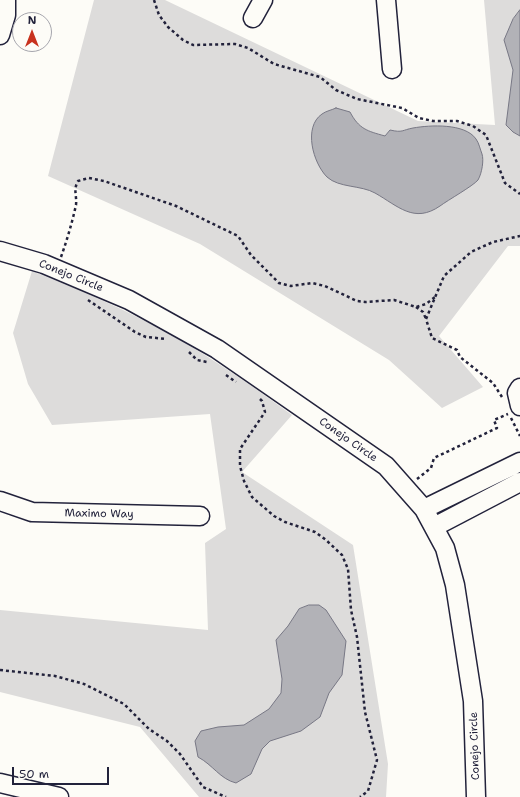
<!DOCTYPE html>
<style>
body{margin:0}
#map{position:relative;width:520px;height:797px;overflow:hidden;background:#fdfcf7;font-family:"Shantell Sans",sans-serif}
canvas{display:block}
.north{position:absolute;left:12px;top:12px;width:40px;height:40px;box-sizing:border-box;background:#fdfcf7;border:1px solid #a5a5ac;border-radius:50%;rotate:0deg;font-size:11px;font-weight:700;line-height:16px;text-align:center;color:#22223b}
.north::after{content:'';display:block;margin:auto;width:14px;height:18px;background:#c8321e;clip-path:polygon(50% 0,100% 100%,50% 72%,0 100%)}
.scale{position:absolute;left:12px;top:767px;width:97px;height:18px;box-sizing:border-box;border:2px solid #22223b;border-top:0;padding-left:5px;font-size:12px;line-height:14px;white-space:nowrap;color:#22223b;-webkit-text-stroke:3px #fdfcf7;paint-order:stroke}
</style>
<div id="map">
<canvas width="520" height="797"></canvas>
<div class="north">N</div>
<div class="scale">50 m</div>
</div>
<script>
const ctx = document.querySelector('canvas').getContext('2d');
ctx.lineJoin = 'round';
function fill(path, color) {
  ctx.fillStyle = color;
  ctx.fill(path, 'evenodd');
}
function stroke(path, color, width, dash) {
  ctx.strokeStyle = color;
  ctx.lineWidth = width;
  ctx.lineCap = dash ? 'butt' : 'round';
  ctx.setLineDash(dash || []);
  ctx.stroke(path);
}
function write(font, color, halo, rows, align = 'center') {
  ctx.font = font + ' "Shantell Sans",sans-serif';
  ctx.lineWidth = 4;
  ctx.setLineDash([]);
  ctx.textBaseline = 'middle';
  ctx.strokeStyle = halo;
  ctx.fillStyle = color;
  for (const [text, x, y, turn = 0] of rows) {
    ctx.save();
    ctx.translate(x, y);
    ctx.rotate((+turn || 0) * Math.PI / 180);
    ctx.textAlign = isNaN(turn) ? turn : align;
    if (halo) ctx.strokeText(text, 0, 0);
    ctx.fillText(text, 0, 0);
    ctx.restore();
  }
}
fill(new Path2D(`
 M94,0H165L418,121L495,125L484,0H520V246H508L439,336L483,387L442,408L389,360L200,244L48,176Z
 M32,271C73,287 113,304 151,324C201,350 247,382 292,415L242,472L353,545L388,764L386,797H199L140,727L0,692V610L208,630L205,543L226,529L210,414L52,425L28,384L13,333Z`), '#dddcdb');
const water = new Path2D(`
 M520,10V136L513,132L506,125L513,70L504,40L513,19Z
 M336,108L350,112C359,129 367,131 385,136L390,130C403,133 402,130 413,128C430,125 465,123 476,139C479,143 480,149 482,154C484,160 482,173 478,180C473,186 448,200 440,206C414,224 398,206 375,193C361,185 339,188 327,177C313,163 303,127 322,114C326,111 332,110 336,108Z
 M309,605H319L326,610L346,641L342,675L329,693L320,717L301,731L270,741L262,749L251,774L236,783C220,779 213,765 198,757L195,741L201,731L218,727L244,725L269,709L281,693L282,679L276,640L288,626L299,609Z`);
fill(water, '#b2b2b7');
stroke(water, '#787885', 1);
const minor = new Path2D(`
 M386,0L392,69
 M253,18L263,0
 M0,35L6,15V0
 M0,251L44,264L129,300L217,349L386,466L424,509L445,548L455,585L473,701L476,797
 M520,388L517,393L520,406
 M0,501L32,512L200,516
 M424,509L520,462
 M434,527L520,482
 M0,783L59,797`);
stroke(minor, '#22223b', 21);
stroke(new Path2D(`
 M154,0L159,15L168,27L183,40L193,45L235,44L248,48L274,64L320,77L336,90L357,99L402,108L419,118L433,121H457L473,126L486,135L505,183L520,194
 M61,257C67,240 72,223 76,205C77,195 73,190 78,181L89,178L104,181L176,206L238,236L251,255L279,283L291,286L312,283L325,286L357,301L365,302L394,300L416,307L426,304L435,297
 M88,300L135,332L146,337L167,339
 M416,307L423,312L426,319
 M189,352L197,360L207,362
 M226,375L236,382
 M502,397L493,383L460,357L457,350L432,338L426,319L444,276L471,252L493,242L520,236
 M260,399L262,401L265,412L240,449V466L244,481L252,497L274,516L285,522L315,532L326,540L342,555L348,569L351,610L357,637L365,712L377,760L368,791L360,797
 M511,418L520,436
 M417,479L431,468L434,458L497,428L494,420L508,414
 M0,670L55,676L84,684L124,704L149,729L167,741L180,754L203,787L226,797`), '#22223b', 2.5, [3, 3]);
stroke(minor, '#fdfcf7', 18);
write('11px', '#22223b', '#fdfcf7', [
 ["Conejo Circle",71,276,22],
 ["Conejo Circle",348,440,35],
 ["Maximo Way",99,514,1],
 ["Conejo Circle",475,746,-92]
]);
</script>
